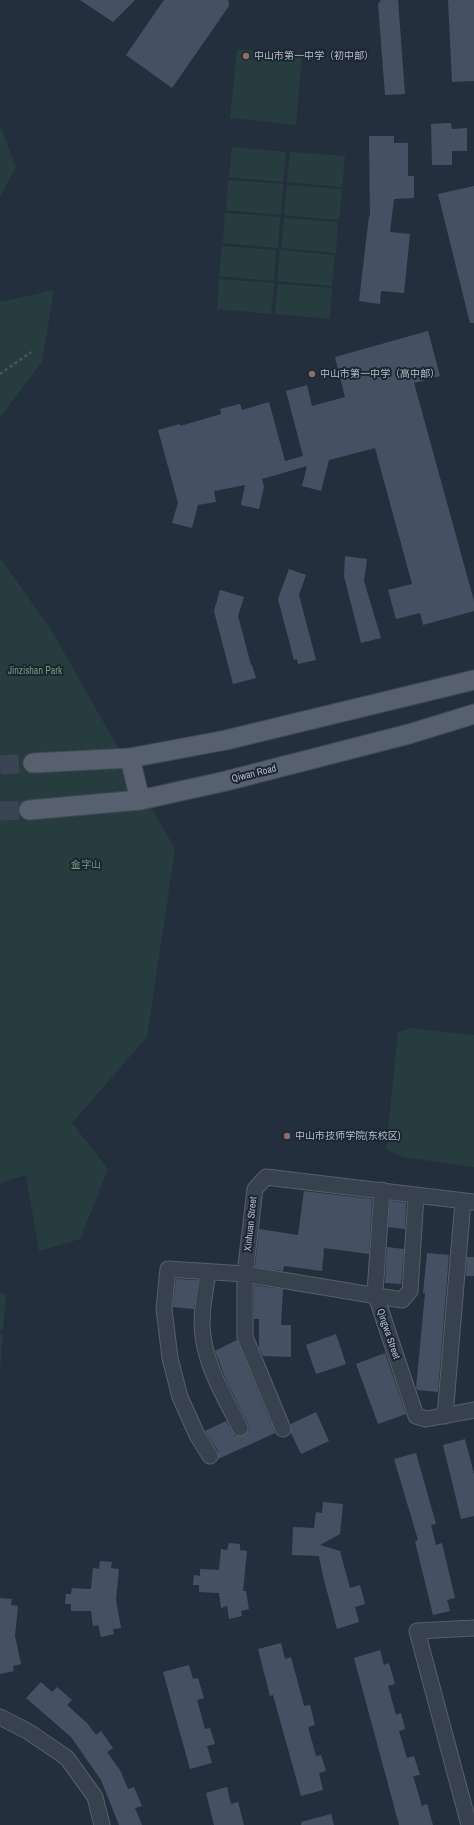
<!DOCTYPE html>
<meta charset="utf-8">
<style>
body{margin:0}
canvas{display:block;background:#242f3e}
</style>
<canvas width="474" height="1825"></canvas>
<script>
const ctx = document.querySelector('canvas').getContext('2d');
ctx.lineJoin = 'round';
function fill(path, color) {
  ctx.fillStyle = color;
  ctx.fill(path, 'evenodd');
}
function stroke(path, color, width, dash) {
  ctx.strokeStyle = color;
  ctx.lineWidth = width;
  ctx.lineCap = dash ? 'butt' : 'round';
  ctx.setLineDash(dash || []);
  ctx.stroke(path);
}
function write(font, color, halo, rows, align = 'center') {
  ctx.font = font + ' "Archivo Narrow","Noto Sans SC",sans-serif';
  ctx.lineWidth = 4;
  ctx.setLineDash([]);
  ctx.textBaseline = 'middle';
  ctx.strokeStyle = halo;
  ctx.fillStyle = color;
  for (const [text, x, y, turn = 0] of rows) {
    ctx.save();
    ctx.translate(x, y);
    ctx.rotate((+turn || 0) * Math.PI / 180);
    ctx.textAlign = isNaN(turn) ? turn : align;
    if (halo) ctx.strokeText(text, 0, 0);
    ctx.fillText(text, 0, 0);
    ctx.restore();
  }
}
fill(new Path2D(`
 M237,49L302,55L296,125L230,118Z
 M0,126L16,167L0,197Z
 M232,147L286,152L283,182L229,177Z
 M290,152L345,156L342,187L287,182Z
 M228,180L283,184L281,215L226,210Z
 M287,185L342,189L339,220L284,215Z
 M225,213L280,217L278,248L223,243Z
 M284,218L338,222L336,253L281,248Z
 M222,246L276,250L274,281L219,276Z
 M280,250L335,255L332,286L277,281Z
 M219,279L274,283L271,314L217,309Z
 M278,284L332,288L330,319L275,314Z
 M54,290L42,362L0,417V302Z
 M0,558L52,631L175,849L147,1037L72,1123L108,1169L80,1239L39,1251L26,1175L0,1183Z
 M412,1028L474,1035V1167L403,1157L386,1150L398,1032Z
 M0,1293L6,1294L3,1331H0Z
 M0,1334H3L0,1371Z`), '#263c3f');
fill(new Path2D(`
 M80,0H135L113,22Z
 M164,0H228L229,6L172,88L126,55Z
 M381,0H398L405,94L385,95L378,4Z
 M448,0H474V81L452,82Z
 M451,123L452,129L467,128V151H452V165H432L431,124Z
 M369,136H394V143H408V176H414V198L394,199L390,232L410,234L404,293L381,291L380,304L359,301L369,216L370,217Z
 M474,186V323H470L438,194Z
 M428,331L440,376L414,383L474,601V611L423,625L420,613L396,619L388,590L412,584L375,448L329,460L321,491L302,486L307,466L262,479L264,487L259,509L241,505L245,485L214,491L216,502L198,505L192,528L172,523L178,503L158,430L180,424V426L221,414L220,409L240,404L242,410L269,402L285,461L303,456L286,391L307,385L312,406L345,397L335,357Z
 M345,556L367,559L364,581L381,638L361,643L344,576Z
 M289,569L306,575L299,595L316,660L298,664L297,659L294,660L278,599Z
 M220,590L244,597L238,616L251,665H252L256,678L233,684L214,611Z
 M304,1191L372,1199L369,1254L324,1248L322,1271L284,1266L283,1271L255,1267L259,1229L298,1235Z
 M390,1201L406,1203L405,1229L388,1227Z
 M387,1247L404,1249L401,1284L385,1283Z
 M427,1253L449,1255L438,1392L417,1390L416,1388L425,1293H423Z
 M467,1257H474V1276H466Z
 M176,1279L198,1280L194,1309L173,1307Z
 M254,1285L283,1289L281,1325H291V1357L263,1356L259,1348V1319H254Z
 M336,1334L346,1364L316,1374L306,1345Z
 M237,1340L275,1433L218,1459V1451L205,1431L226,1421L235,1436H244L249,1429L248,1424L226,1380L215,1351Z
 M385,1353L406,1414L378,1424L356,1364Z
 M316,1412L329,1441L301,1454L291,1433V1424Z
 M465,1439L474,1474V1516L461,1519L443,1445Z
 M416,1453L436,1524L431,1525L436,1545L442,1543L455,1598L447,1600L450,1611L433,1615L419,1558L415,1541L418,1540L394,1459Z
 M323,1502L343,1504L340,1534L320,1545L340,1551L350,1588L360,1585L365,1604L355,1607L359,1622L337,1629L323,1576L319,1556L292,1555L293,1527L314,1528L316,1512L322,1513Z
 M229,1543L240,1544V1550L247,1551L243,1591H246L249,1609L241,1611L242,1616L229,1619L227,1606L221,1608L219,1593L199,1592V1585H193L194,1575L200,1576V1569L219,1570L221,1549L227,1550Z
 M100,1561L112,1562L111,1568L119,1569L116,1600L121,1628L113,1629L114,1634L101,1637L98,1625L93,1626L91,1611H71V1604H65L66,1594H71L72,1588L91,1589L93,1568L99,1569Z
 M0,1598L12,1599L11,1605L18,1606L15,1636L21,1664L13,1666L14,1671L0,1674Z
 M281,1643L285,1659L291,1657L304,1706L310,1705L315,1725L308,1727L316,1756L321,1755L326,1771L319,1773L323,1790L301,1796L273,1695L270,1696L258,1649Z
 M380,1650L384,1665L389,1663L395,1684L388,1686L396,1715L401,1713L405,1729L399,1731L407,1758L414,1756L420,1775L413,1776L422,1806L427,1804L433,1825H399L354,1658Z
 M189,1665L193,1679L198,1678L204,1698L197,1700L205,1729L210,1728L215,1744L207,1746L212,1763L190,1769L163,1672Z
 M41,1682L52,1692L57,1687L72,1700L67,1705L87,1723L96,1735L101,1731L113,1748L107,1752L120,1770L128,1789L134,1787L142,1806L135,1808L142,1825H119L101,1780L71,1737L26,1698Z
 M227,1787L231,1804L238,1802L244,1825H214L206,1793Z
 M331,1814L334,1825H301V1822Z`), '#455162');
stroke(new Path2D(`
 M0,765L33,763
 M0,811L29,810`), '#3a4453', 19, [19, 10]);
const minor = new Path2D(`
 M382,1190L375,1293L416,1416L426,1419L474,1410
 M208,1272C205,1293 200,1315 203,1336C207,1369 226,1399 240,1428
 M445,1416L463,1201
 M283,1429L245,1337V1274L255,1189L266,1177L474,1202
 M210,1456L197,1435L180,1397L170,1358L164,1309L168,1269L245,1274L402,1300L410,1291L416,1195
 M0,1717L29,1732L67,1758L95,1797L102,1825
 M469,1825L417,1631L474,1628`);
const major = new Path2D(`
 M130,758L140,800
 M33,763L130,758L226,740L474,680
 M29,810L140,800L226,781L409,734L474,714`);
stroke(minor, '#565f6c', 17);
stroke(major, '#414a57', 21);
stroke(new Path2D(`
 M0,374L31,352`), '#44595c', 2.5, [3, 3]);
stroke(minor, '#38414e', 15);
stroke(major, '#56606e', 19);
for (const [x, y, r, color] of [
 [246,56,4,"#8d6e63"],
 [312,374,4,"#8d6e63"],
 [287,1136,4,"#8d6e63"]
]) {
  const dot = new Path2D();
  dot.arc(x, y, r, 0, 2 * Math.PI);
  ctx.fillStyle = color;
  ctx.fill(dot);
  stroke(dot, '#1d2633', 1.5);
}
write('10px', '#b4bcc9', '#1d2633', [
 ["中山市第一中学（初中部）",254,56],
 ["中山市第一中学（高中部）",320,374],
 ["中山市技师学院(东校区)",295,1136]
], 'left');
write('10px', '#6b9a76', '#1d2633', [
 ["Jinzishan Park",35,671],
 ["金字山",86,865]
]);
write('10px', '#b4bcc9', '#1d2633', [
 ["Qiwan Road",254,774,-14],
 ["Xinhuan Street",251,1224,-84],
 ["Qingwa Street",388,1334,71]
]);
</script>
